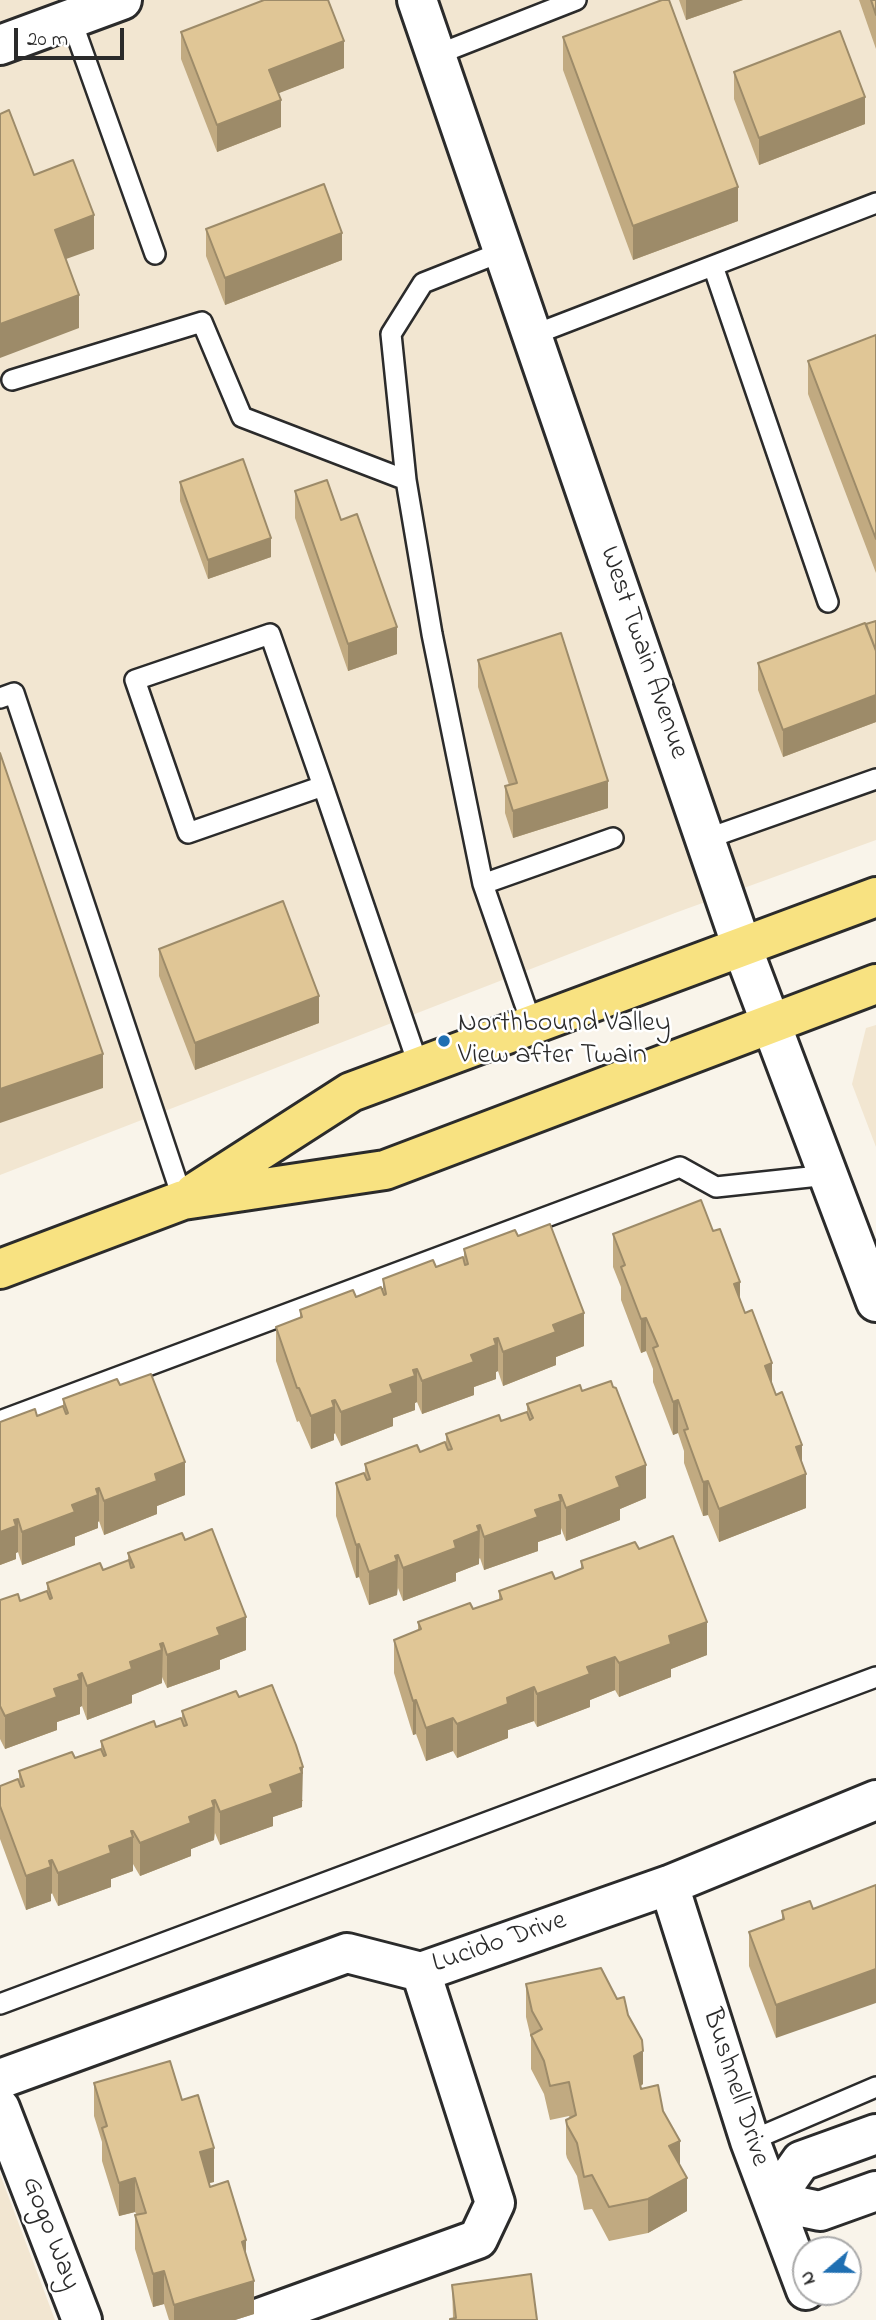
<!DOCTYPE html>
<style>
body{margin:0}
#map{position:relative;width:876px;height:2320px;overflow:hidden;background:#f9f4ea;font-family:"Indie Flower",sans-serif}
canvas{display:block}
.north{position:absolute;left:792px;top:2236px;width:70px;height:70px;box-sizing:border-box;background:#fff;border:2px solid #aaa;border-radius:50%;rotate:250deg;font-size:19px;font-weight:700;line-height:28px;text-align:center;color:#2b2b2b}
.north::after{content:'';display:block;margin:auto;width:24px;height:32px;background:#1f6fb2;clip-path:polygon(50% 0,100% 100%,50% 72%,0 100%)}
.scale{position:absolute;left:14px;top:28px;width:110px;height:32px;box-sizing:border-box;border:4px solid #2b2b2b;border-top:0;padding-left:9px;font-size:21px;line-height:24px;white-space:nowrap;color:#2b2b2b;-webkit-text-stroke:5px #fff;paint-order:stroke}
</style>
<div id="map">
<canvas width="876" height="2320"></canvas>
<div class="north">N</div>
<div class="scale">20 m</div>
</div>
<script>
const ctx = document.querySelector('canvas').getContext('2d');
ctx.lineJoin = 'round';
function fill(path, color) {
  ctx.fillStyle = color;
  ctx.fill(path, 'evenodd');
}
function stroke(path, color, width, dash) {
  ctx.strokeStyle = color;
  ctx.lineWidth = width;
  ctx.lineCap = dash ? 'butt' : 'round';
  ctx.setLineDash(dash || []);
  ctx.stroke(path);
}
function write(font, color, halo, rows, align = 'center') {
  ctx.font = font + ' "Indie Flower",sans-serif';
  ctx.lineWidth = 5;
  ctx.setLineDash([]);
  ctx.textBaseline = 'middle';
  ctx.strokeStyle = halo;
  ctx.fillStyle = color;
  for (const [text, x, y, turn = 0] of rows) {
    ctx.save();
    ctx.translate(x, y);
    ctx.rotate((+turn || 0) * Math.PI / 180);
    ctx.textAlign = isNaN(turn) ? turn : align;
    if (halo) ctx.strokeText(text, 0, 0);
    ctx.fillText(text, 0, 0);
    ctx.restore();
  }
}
fill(new Path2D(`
 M0,0H876V840L675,913L0,1175Z
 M876,1025V1147L852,1084L866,1028Z
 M0,2174L55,2320H0Z`), '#f2e6d1');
const service = new Path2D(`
 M71,19L155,254
 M436,55L576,0
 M713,266L828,602
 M533,335L876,203
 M12,380L202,322L242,417L406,480L432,634L483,884
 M406,480L391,334L423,283L504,251
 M0,698L14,693L183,1200
 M323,786L270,634L135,680L188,833L323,786L419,1067
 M706,839L876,779
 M532,1025L483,884L613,838
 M0,1421L680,1167L716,1187L828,1175
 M0,2004L876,1677
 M750,2141L876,2087`);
const minor = new Path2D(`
 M0,45L122,0
 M669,1885L750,2141L806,2290
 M0,2079L347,1953L421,1972L669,1885L876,1800
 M0,2108L82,2320
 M876,2134L801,2161L773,2201L820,2211L876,2191
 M254,2320L478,2239L495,2203L421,1972`);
const secondary = new Path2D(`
 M417,0L742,947L876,1302`);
const primary = new Path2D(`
 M194,1193L351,1092L876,897
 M0,1269L183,1200L385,1170L876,984`);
stroke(service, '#2b2b2b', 24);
stroke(minor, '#2b2b2b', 44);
stroke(secondary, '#2b2b2b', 44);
stroke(primary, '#2b2b2b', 44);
stroke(service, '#fff', 19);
stroke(minor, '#fff', 38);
stroke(secondary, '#fff', 38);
stroke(primary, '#f8e281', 38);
fill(new Path2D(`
 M679,0H743L686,20Z
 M859,0H876V49Z
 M181,32L344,68L278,93L281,127L217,152L181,59Z
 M563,37L738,221L633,260L563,70Z
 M734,72L865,124L759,165L734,99Z
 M206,229L342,260L225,305L206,256Z
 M876,335V573L808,394V361Z
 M180,482L271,557L208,579L180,501Z
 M295,491L341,520L397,654L348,671L295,518Z
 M876,621V722L783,757L758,690V663Z
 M478,660L608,808L513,838L505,813V786L509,785L478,687Z
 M159,949L319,1023L195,1070L159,976Z
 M613,1234L740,1301L802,1462L806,1508L719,1542L708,1515L703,1516L684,1463V1451L678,1433L673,1435L653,1382V1369L646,1351L641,1353L621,1300V1287L613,1267Z
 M518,1236L584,1346L556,1357V1365L503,1386L498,1371L496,1372V1379L474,1387V1395L422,1414L417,1402L415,1403V1410L393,1418V1426L341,1446L335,1433L334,1434V1440L311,1449L299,1421L297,1422L276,1361V1327L300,1318V1310L383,1292V1279L464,1260V1249Z
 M120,1385L185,1495L157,1506V1514L104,1535L99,1521L98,1522V1528L75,1537V1545L22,1565L18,1552L16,1553V1559L0,1565V1422L37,1416L63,1406V1399Z
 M582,1391L646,1498L620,1509V1520L566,1541L561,1528V1534L538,1542V1551L484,1570L480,1558L479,1559V1564L456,1573V1581L403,1601L398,1588L397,1595L369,1605L359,1577L356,1578L336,1516V1483L365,1475V1464L420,1452L446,1443V1434L501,1421L527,1413V1404Z
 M128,1553L246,1650L220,1660V1669L167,1688L162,1677V1683L132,1695V1703L87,1720L82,1706L80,1707V1714L57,1722V1730L5,1749L0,1739V1600L20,1601L47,1592V1583L103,1570L128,1560Z
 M581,1561L707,1655L671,1669V1677L619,1697L615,1690L590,1700V1707L537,1727L534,1721L508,1730V1738L457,1758L453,1751L426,1761L416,1734L413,1735L394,1673V1640L418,1630V1622L473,1609L499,1600V1591L555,1579L581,1569Z
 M239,1697L303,1801H302V1807L273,1817V1826L220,1845L215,1833L214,1840L191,1849V1856L140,1876L133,1864V1871L111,1879V1887L58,1906L52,1893L51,1894V1901L26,1910L0,1839V1786L19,1782V1771L75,1758L101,1750V1741L182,1720V1711Z
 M810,1901L776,2038L749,1966V1932L782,1920V1911Z
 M526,1984L643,2084L641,2086V2089L663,2111L680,2165L687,2211L648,2233L609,2241L592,2209L584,2210L577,2176L567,2158L566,2154V2120L570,2118L569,2116L550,2120L544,2094L531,2069V2038L526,2017Z
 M94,2083L182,2100L214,2182L209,2183L210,2187L246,2255L254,2314L235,2320H169L164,2304L153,2307L135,2249V2215H137L135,2212L119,2216L102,2161V2142L94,2116Z
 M452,2285L537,2320L453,2318Z`), '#c1aa81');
fill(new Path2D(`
 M686,0H743L686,20Z
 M344,41V68L269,97V70Z
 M865,97V124L759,165V138Z
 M281,100V127L217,152V125Z
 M738,187V221L633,260V226Z
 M94,215V249L55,263V230Z
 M342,233V260L225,305V278Z
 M79,295V328L0,358V324Z
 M271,538V557L208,579V560Z
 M397,627V654L348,671V644Z
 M876,695V722L783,757V730Z
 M608,781V808L513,838V811Z
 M319,996V1023L195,1070V1043Z
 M103,1054V1088L0,1123V1089Z
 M740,1282V1315L734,1284Z
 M584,1313V1346L556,1357V1365L503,1386V1352L553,1325Z
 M646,1318V1351L641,1353V1319Z
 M498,1338V1371L496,1372V1379L474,1387V1395L422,1414V1381L471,1355L494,1339Z
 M772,1363V1396L765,1366Z
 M417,1369V1402L415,1403V1410L393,1418V1426L341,1446V1412L390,1385Z
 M335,1400V1433L334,1434V1440L311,1449V1416Z
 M678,1400V1433L673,1435V1402Z
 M802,1445V1476L806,1474V1508L719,1542V1509L796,1447Z
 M185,1462V1495L157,1506V1514L104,1535V1501L155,1474Z
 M646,1465V1498L620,1509V1520L566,1541V1508L616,1477Z
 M708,1481V1515L703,1516V1482Z
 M99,1488V1521L98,1522V1528L75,1537V1545L22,1565V1532L72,1505Z
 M559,1495H561V1534L538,1542V1551L484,1570V1537L535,1510Z
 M18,1519V1552L16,1553V1559L0,1565V1532L14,1520Z
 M480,1525L479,1564L456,1573V1581L403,1601V1568Z
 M359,1544V1577L356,1578V1545Z
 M398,1555L397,1595L369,1605V1572Z
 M246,1617V1650L220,1660V1669L167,1688V1655L217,1628Z
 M707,1622V1655L671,1669V1677L619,1697V1663L669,1636Z
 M163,1643L162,1683L132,1695V1703L87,1720V1686Z
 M615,1657V1690L590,1700V1707L537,1727V1694L587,1667Z
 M82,1673V1706L80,1707V1714L57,1722V1730L5,1749V1716Z
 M534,1687V1721L508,1730V1738L457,1758V1724L507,1698Z
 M416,1700V1734L413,1735V1701Z
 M453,1718V1751L426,1761V1728Z
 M303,1767L302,1807L273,1817V1826L220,1845V1812Z
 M215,1800L214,1840L191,1849V1856L140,1876V1843L189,1817Z
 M133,1831V1871L111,1879V1887L58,1906V1873Z
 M52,1860V1893L51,1894V1901L26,1910V1876Z
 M876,1969V2003L776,2038V2005Z
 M643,2051V2084L634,2089V2056Z
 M680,2141V2174L669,2146Z
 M214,2148V2182L200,2185V2152Z
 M135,2178V2212L119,2216V2183Z
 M687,2178V2211L648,2233V2199Z
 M246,2240V2274L242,2242Z
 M164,2271V2304L153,2307V2274Z
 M254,2281V2314L235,2320H174V2305Z`), '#9d8b69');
const building = new Path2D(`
 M264,0H328L344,41L269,70L281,100L217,125L181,32Z
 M662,0H669L738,187L633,226L563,37Z
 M871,0H876V15Z
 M840,31L865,97L759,138L734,72Z
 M9,110L34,175L73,160L94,215L55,230L79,295L0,324V114Z
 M324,184L342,233L225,278L206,229Z
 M876,335V539L808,361Z
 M243,459L271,538L208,560L180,482Z
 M327,480L341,520L357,514L397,627L348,644L295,491Z
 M876,621V651L866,624Z
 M865,623L876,651V695L783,730L758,663Z
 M561,633L608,781L513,811L505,786L517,783L478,660Z
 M0,753L103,1054L0,1089Z
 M283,901L319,996L195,1043L159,949Z
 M701,1200L713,1231L720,1229L740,1282L734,1284L745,1313L752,1310L772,1363L765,1366L776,1395L782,1392L802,1445L796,1447L806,1474L719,1509L708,1481L703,1482L684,1430L688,1429L678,1400L673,1402L653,1348L658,1346L646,1318L641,1319L621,1267L625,1265L613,1234Z
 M550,1224L584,1313L553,1325L556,1332L503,1352L498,1338L494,1339L496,1345L471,1355L474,1362L422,1381L417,1369L413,1370L415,1376L390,1385L393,1393L341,1412L335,1400L332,1401L334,1407L311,1416L299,1388H297L276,1327L302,1317L300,1310L353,1290L356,1297L381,1287L384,1295L386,1294L383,1279L433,1260L436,1267L463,1257L465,1265L468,1264L464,1249L515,1230L518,1236Z
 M151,1374L185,1462L155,1474L157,1481L104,1501L99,1488L96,1489L98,1495L72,1505L75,1512L22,1532L18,1519L14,1520L16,1526L0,1532V1422L35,1409L37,1416L63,1406L66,1414L68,1413L63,1399L117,1379L120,1385Z
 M611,1381L613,1387L616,1388L646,1465L616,1477L620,1487L566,1508L561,1495H559L561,1501L535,1510L538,1517L484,1537L480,1525L477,1526L479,1531L454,1541L456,1548L403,1568L398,1555L395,1556L397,1561L369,1572L359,1544L356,1545L336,1483L364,1473L367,1480L370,1479L365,1464L417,1445L420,1452L445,1442L448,1450L452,1449L446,1434L499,1415L501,1421L527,1412L530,1420L533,1418L527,1404L580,1385L582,1391Z
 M212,1529L246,1617L217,1628L220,1635L167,1655L163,1643L160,1644L162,1650L130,1662L132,1669L87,1686L82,1673L78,1675L80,1680L54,1689L57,1697L5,1716L0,1706V1600L18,1594L20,1601L47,1591L50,1599L52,1598L47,1583L100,1563L103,1570L129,1560L131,1568L134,1567L128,1553L182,1533L185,1540Z
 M673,1536L707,1622L669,1636L671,1644L619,1663L615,1657L587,1667L590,1674L537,1694L534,1687L507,1698L508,1704L457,1724L453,1718L426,1728L416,1700L413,1701L394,1640L421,1629L418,1622L470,1603L473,1609L502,1599L499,1591L552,1572L555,1579L583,1568L581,1561L635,1542L639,1549Z
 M272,1685L296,1745L303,1767L300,1768L302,1773L270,1785L273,1793L220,1812L215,1800L212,1801L214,1807L189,1817L191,1823L140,1843L133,1831H131L133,1837L109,1846L111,1853L58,1873L52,1860L49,1861L51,1867L26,1876L0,1806V1786L18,1779L21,1787L24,1786L19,1771L72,1752L75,1758L101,1749L104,1756L106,1755L101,1741L154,1721L156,1727L181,1718L184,1726L187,1725L182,1711L236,1691L239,1697Z
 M876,1885V1969L776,2005L749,1932L784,1919L782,1911L810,1901L813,1909Z
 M601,1968L617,1999L624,1997L628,2015L642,2040L643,2051L634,2056L641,2089L658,2085L663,2111L680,2141L669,2146L687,2178L648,2199L609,2207L592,2175L584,2177L577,2143L567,2125L566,2120L576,2115L569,2082L550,2086L544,2061L531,2035L542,2029L532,2011L526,1984Z
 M170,2061L182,2100L198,2095L214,2148L200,2152L210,2187L228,2181L246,2240L242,2242L254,2281L174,2305L164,2271L153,2274L135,2215L146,2213L135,2178L119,2183L102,2128L107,2126L94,2083Z
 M531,2274L537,2320H450V2319L456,2318L452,2285Z`);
fill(building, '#e0c696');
stroke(building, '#9d8b69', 2);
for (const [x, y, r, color] of [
 [444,1041,7,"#1f6fb2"]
]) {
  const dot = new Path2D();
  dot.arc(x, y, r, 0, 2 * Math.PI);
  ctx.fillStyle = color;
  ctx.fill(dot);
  stroke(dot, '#fff', 2.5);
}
write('28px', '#2b2b2b', '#fff', [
 ["West Twain Avenue",642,653,71],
 ["Lucido Drive",500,1944,-19],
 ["Bushnell Drive",734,2088,72],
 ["Gogo Way",49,2234,69]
]);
write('28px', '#2b2b2b', '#fff', [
 ["Northbound Valley",458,1025],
 ["View after Twain",458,1057]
], 'left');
</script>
